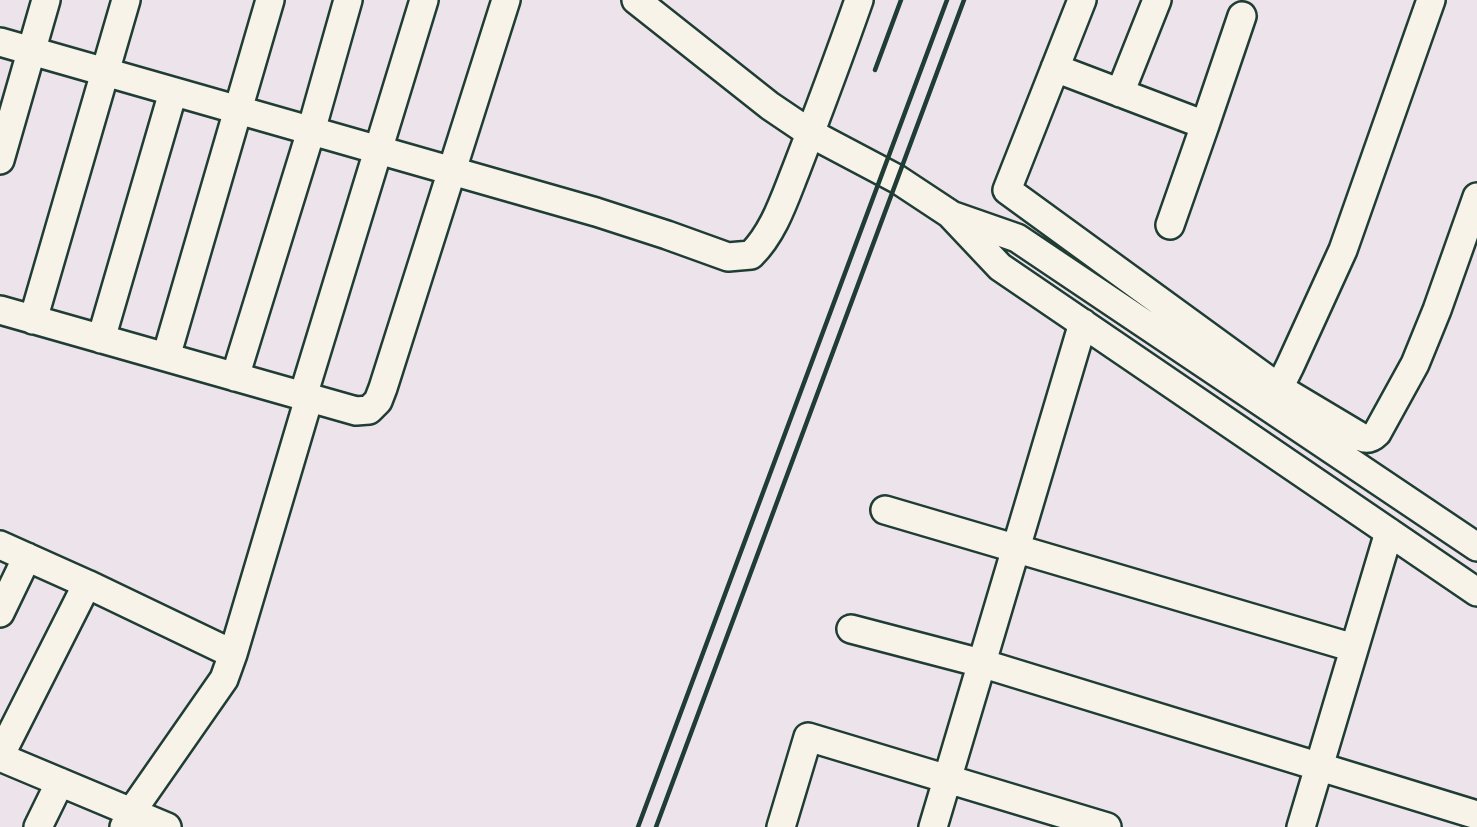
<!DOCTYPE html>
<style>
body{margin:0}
canvas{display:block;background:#ede4eb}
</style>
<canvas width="1477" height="827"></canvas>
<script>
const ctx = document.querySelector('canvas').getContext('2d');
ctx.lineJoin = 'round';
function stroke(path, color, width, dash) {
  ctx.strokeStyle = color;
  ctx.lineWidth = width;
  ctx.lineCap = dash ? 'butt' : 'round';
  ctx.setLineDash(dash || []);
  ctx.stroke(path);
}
const minor = new Path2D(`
 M636,0L770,106L810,133L897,179L950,214L1000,267L1477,592
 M1082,0L1007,190L1279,388L1361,437C1368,440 1372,438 1377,433L1415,364L1437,310L1477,197
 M0,42L596,212L667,235L728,257L751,255C774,232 784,200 796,170C818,113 839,57 859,0
 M1055,68L1205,125L1242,16
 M1120,93L1157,0
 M0,160L46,0
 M954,216L1017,238L1477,547
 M1170,225L1205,125
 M0,310L356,411L369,410L378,401L383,388L506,0
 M33,320L126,0
 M101,339L173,92
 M166,357L270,0
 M235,377L311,131L348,0
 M1279,388L1290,366L1343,250L1431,0
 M303,396L424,0
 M885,510L1354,648
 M0,545L87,584L233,654
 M0,613L27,557
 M851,629L981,663L1477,815
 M0,756L87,584
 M0,757L167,827
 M38,827L60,782
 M124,827L132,811L224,679L233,654L309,398
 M781,827L808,737L1107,827
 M933,827L1083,323
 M1301,827L1389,532`);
stroke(minor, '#1f3d34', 32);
stroke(minor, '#f7f3e8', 27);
stroke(new Path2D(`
 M875,70L901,0
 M638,827L947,0
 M656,827L964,0`), '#1f3d34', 4.5);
</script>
